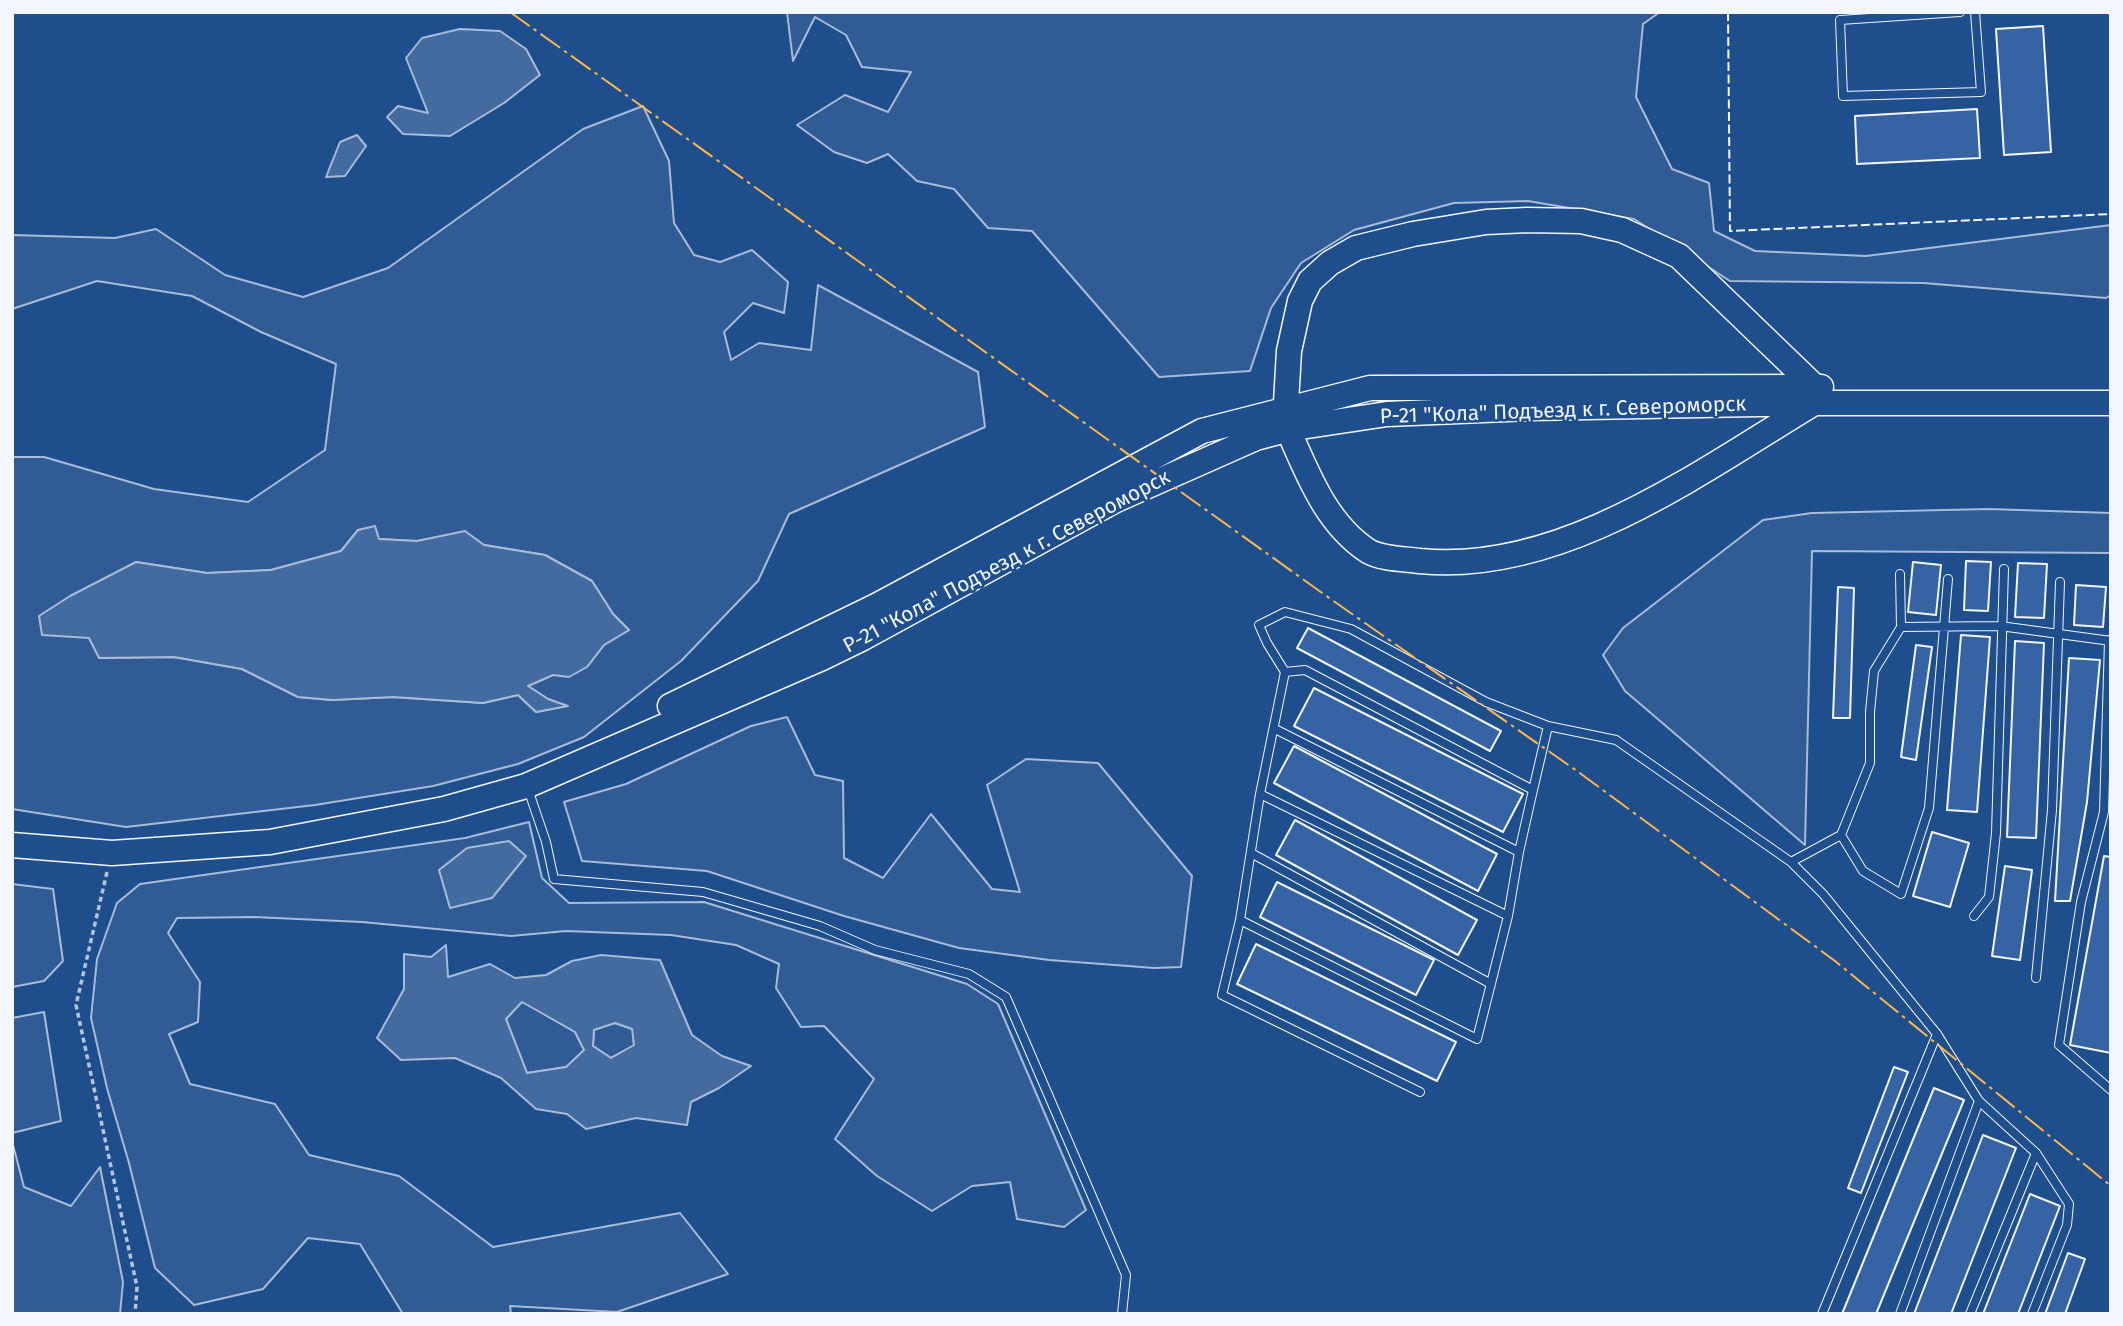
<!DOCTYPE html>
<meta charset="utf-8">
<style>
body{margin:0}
#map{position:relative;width:2123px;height:1326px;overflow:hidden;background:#1f4e8c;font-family:"Fira Sans",sans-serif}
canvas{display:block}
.frame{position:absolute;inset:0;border:14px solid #f2f6ff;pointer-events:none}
</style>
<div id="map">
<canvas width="2123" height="1326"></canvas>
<div class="frame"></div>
</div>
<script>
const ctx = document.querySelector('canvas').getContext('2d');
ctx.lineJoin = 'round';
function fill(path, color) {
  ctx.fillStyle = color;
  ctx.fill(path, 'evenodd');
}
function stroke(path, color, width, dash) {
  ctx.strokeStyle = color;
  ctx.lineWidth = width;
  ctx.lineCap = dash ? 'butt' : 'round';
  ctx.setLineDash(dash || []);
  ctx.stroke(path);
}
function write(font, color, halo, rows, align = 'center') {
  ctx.font = font + ' "Fira Sans",sans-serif';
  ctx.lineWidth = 5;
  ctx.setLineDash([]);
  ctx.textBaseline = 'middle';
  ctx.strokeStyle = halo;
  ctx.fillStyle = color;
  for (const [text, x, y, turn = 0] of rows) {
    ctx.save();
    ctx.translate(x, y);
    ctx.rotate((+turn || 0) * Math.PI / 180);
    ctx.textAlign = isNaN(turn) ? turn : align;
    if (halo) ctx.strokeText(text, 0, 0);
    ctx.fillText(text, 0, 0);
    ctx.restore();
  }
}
const built = new Path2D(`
 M787,12H1660L1643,24L1636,97L1672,169L1709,183L1714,231L1755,251L1866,256L2111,225V295L2106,298L1923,283L1730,281L1634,219L1528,201L1454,203L1354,230L1301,263L1271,308L1250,371L1159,377L1032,231L988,228L954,189L917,181L888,154L867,163L834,152L797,125L845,95L888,112L911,72L862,67L846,35L815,17L793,61Z
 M643,106L669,161L674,223L694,255L720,262L752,250L788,282L784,313L753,303L724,332L731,360L759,343L811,350L818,285L978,372L985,427L789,514L758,581L681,661L584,737L518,764L433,786L315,805L126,827L12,809V457H44L154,489L248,502L325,450L336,364L261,332L192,296L97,281L12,309V235L115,238L156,229L225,275L303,297L388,268L583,129ZM375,527L378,539L417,541L465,532L484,545L545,555L592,581L613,614L629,630L604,645L587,667L553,675L528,686L548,699L566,706L536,712L518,695L483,703L393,697L332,700L298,697L242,669L174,657L100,658L89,638L136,562L207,573L271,570L341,551L358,530Z
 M1989,509L2111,513V553L1812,551L1805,845L1625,691L1603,655L1623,628L1763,520L1812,513Z
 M787,717L815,775L843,781L844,858L883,878L931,814L992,889L1020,892L987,785L1026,759L1098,763L1192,876L1181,967L1154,968L1049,960L959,948L844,916L707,871L582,861L564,802L626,784L751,726Z
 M529,822L542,878L569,903L704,902L967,984L998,1004L1086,1210L1064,1227L1017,1219L1010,1182L972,1186L932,1211L877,1176L835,1139L874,1079L824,1026L801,1027L776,988L779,964L736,945L671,935L566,931L511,936L362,922L254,917L177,918L168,933L200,982L198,1022L169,1034L190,1084L275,1104L309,1155L399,1176L493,1247L680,1213L728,1274L617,1312L510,1306L511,1314H403L360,1244L308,1238L263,1289L194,1305L155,1268L129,1163L107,1088L91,1018L97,959L117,903L140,884L465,838Z
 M12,884L53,889L63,961L44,981L12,987Z
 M522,1001L575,1032L584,1050L567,1067L527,1073L506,1019Z
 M44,1012L61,1121L12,1133V1018Z
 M615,1023L633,1029L634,1046L611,1058L593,1046L594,1029Z
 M12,1141L24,1187L71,1206L100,1167L123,1282L120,1314H12Z`);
fill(built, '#305b95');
stroke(built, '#a8bbd7', 2);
const water = new Path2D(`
 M460,29L500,31L526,49L540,75L504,103L450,136L403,134L387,117L398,106L428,113L406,58L422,38Z
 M357,135L366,146L345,176L326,177L340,142Z
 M375,526L379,539L417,541L465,531L484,545L545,555L592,581L613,614L629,630L604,645L587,667L569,677L553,675L528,686L548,699L568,706L536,712L518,695L483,703L393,697L332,700L298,697L242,669L174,657L99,658L89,638L42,635L39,616L70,596L136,562L207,573L271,570L341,551L358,530Z
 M509,841L526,856L492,898L450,908L439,870L467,848Z
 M446,945L448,977L490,964L515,978L546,975L572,961L601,955L660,960L692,1035L722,1056L751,1066L719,1088L691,1102L687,1125L636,1118L586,1129L567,1114L536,1109L501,1078L455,1058L401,1060L377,1038L404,989V954L431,957ZM522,1002L575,1032L584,1050L566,1067L527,1073L506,1019ZM615,1023L632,1029L634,1045L611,1058L593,1046L594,1030Z`);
fill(water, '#446ba0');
stroke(water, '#a8bbd7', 2);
const building = new Path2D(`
 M2043,26L2051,152L2004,155L1996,29Z
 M1977,109L1980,158L1857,164L1855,116Z
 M1966,561L1991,562L1988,611L1964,610Z
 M1913,562L1941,565L1936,615L1908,612Z
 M2018,563L2047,564L2044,618L2015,617Z
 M2076,585L2106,587L2103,627L2074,625Z
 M1838,587L1854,588L1850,718H1833Z
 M1308,628L1501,731L1490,751L1297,648Z
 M1961,635L1990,637L1977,812L1947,810Z
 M2015,641L2044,643L2036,838L2007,837Z
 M1916,645L1932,647L1916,760L1901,757Z
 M2069,658L2100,660L2087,802L2070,901H2055Z
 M1314,688L1523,794L1503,832L1294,726Z
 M1294,746L1497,854L1478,891L1274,783Z
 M1295,820L1477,920L1458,955L1276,855Z
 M1932,832L1969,843L1950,907L1913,896Z
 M2104,856L2111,857V1053L2070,1045Z
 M2005,866L2032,870L2020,960L1992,956Z
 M1277,882L1434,960L1416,995L1260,917Z
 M1256,944L1456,1042L1437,1081L1237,984Z
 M1894,1067L1908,1072L1861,1193L1848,1188Z
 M1934,1088L1964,1100L1876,1314H1842Z
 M1983,1135L2016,1148L1951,1314H1914Z
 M2030,1194L2060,1206L2018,1314H1983Z
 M2068,1253L2085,1259L2065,1314H2045Z`);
fill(building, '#3563a3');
stroke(building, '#f2f6ff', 2);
const service = new Path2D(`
 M1960,12L1840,20L1843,96L1981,92L1975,12
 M1900,574L1901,627
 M2109,640L2104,812L2081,902L2059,1045L2111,1090
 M1285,672L1260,794L1240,920L1222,995L1420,1092
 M1275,729L1519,852
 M528,789L546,842L554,879L703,892L820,926L875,950L969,974L1006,997L1126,1275L1122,1314
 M1533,790L1548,726
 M1260,794L1508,916
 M1841,835L1863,871L1901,894L1929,808L1948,579
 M1251,853L1491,984
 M1791,862L1841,835L1870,763V712L1874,671L1901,627L2000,626L2111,641
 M1974,916L1989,897L1996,833L2004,569
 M1240,920L1477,1039L1508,916L1519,852L1533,790L1305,670L1285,672L1267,643L1259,625L1285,612L1351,629L1486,702L1548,726L1616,740L1791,862L1823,894L1937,1034L1979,1101L2036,1153L2069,1204L2067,1225L2032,1314
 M2036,978L2052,810L2060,582
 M1822,1314L1937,1034
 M1900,1314L1979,1101
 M1970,1314L2036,1153`);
const primary = new Path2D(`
 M1286,403L1289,351L1300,301L1310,281L1330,263L1356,248L1413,234L1486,222L1527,220L1581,221L1622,230L1679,256L1815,387
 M1290,434C1309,477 1327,524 1368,551C1381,559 1404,559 1420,561C1560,575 1697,474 1811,405
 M670,706L876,606L1202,431L1370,388L1821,387
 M12,845L112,853L270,842L444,809L526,786L822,658L863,638L1116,500L1256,438L1294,428L1387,414L1531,408L1814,403H2111`);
stroke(service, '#f2f6ff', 10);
stroke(primary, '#f2f6ff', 27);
stroke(new Path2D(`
 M107,872L76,1005L137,1287L135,1314`), '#b3c4dc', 3.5, [5, 3.5]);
stroke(service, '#1f4e8c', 8);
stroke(primary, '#1f4e8c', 24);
stroke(new Path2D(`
 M1728,12L1730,231L2111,214
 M2109,12L2111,18`), '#f2f6ff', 2, [9, 3.5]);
stroke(new Path2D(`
 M510,12L1332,600L1577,771L1835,961L2111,1186`), '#ffb74d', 2, [24, 5, 3.5, 5]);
write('21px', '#f2f6ff', '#1f4e8c', [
 ["Р-21 \"Кола\" Подъезд к г. Североморск",1563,411,-2],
 ["Р-21 \"Кола\" Подъезд к г. Североморск",1007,562,-28]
]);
</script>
